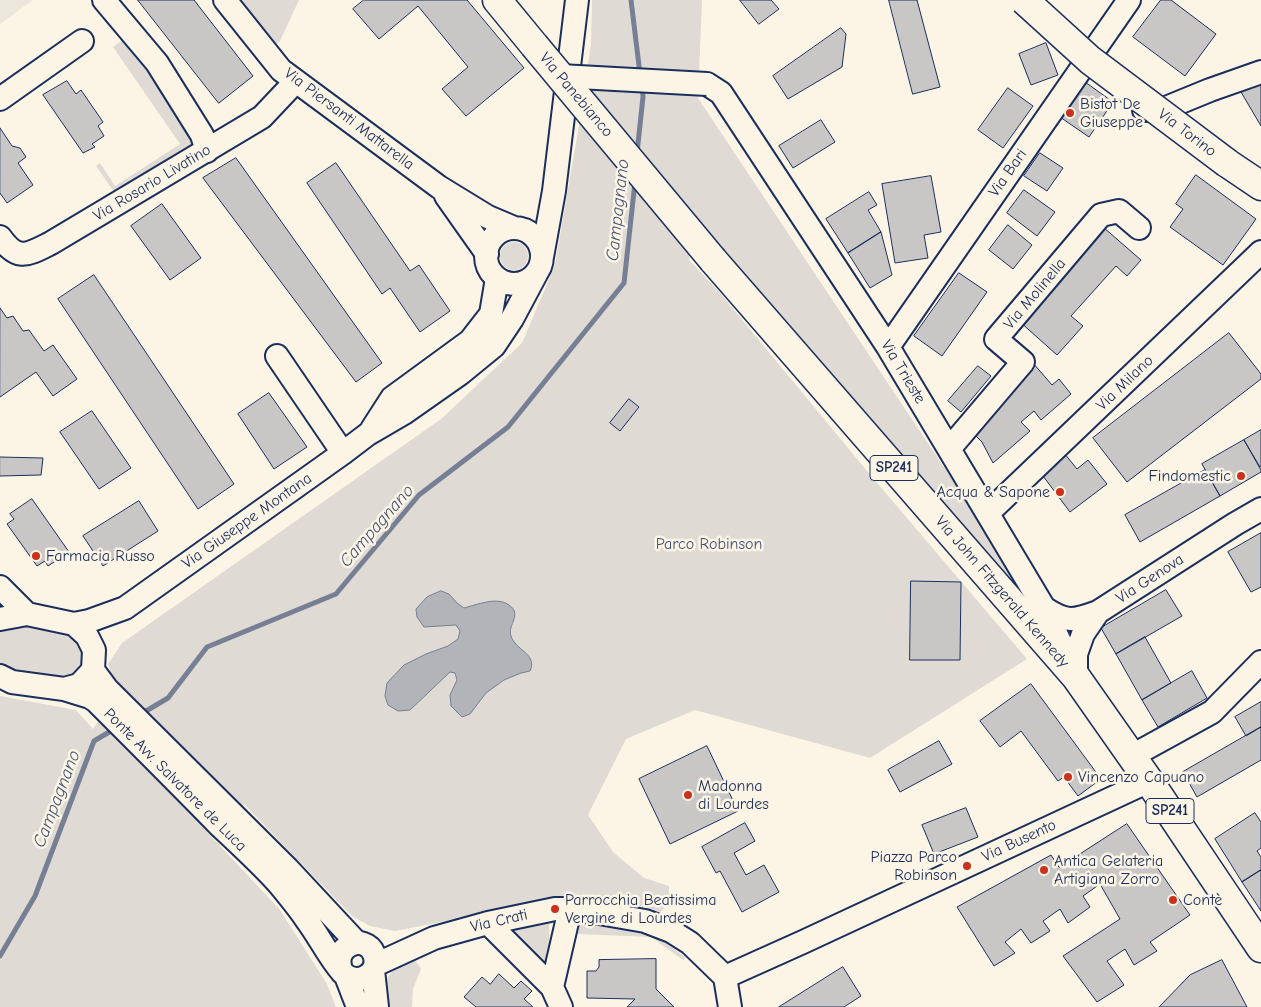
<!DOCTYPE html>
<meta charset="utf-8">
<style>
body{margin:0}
canvas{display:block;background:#fcf5e5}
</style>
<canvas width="1261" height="1007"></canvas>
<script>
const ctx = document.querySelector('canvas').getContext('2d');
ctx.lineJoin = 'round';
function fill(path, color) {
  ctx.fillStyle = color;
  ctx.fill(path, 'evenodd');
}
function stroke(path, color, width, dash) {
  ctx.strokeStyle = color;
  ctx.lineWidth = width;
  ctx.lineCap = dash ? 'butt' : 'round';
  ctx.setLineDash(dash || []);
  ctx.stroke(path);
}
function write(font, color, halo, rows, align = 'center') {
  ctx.font = font + ' "Comic Neue",sans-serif';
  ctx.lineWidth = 5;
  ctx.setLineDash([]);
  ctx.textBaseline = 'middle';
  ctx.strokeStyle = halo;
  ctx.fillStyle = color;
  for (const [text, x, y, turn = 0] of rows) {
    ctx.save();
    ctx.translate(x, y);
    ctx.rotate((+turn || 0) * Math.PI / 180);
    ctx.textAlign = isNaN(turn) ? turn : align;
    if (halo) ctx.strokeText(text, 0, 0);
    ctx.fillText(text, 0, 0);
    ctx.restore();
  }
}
fill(new Path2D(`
 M0,0H33L0,24Z`), '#ece7dc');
fill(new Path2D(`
 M236,0H299L280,41L275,45Z
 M592,0H702L698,98L1017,577V585H1012L691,211L689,260L720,293L867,471L1027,659L870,758L695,710L626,739L588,815L613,852L644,878L669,886V902L658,915L514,908L395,931L370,926L352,916L244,804L211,836L280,910L327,984L336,1007H0V696L76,710L93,729L120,687L112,676L108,664L122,643L441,419L522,343L555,265L579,125L591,44Z
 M124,39L174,101L192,138L191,153L117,196L96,166L100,163L115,186L180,144L113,47Z
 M500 256a14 14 0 1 1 28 0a14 14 0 1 1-28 0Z
 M0,623L72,627L90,651L77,682L0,672Z
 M549,922L550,959L547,962H544L511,930Z
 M577,922L612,923L651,931L686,958L683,960L651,937L577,934Z
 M416,961L421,969L413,989L412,1007H384C382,982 389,964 416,961Z`), '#dfdbd4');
const water = new Path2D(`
 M441,591L449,594L457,603L464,608C476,605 497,596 509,605C523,615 507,624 511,636C515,650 538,654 530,671L521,673L504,680L486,693L470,714L462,717L451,706L450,695L457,680L455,673L450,672L410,710L398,711L388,705L385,696L387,683L404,665L426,654L448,646L458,639L460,631L456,625L424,627L417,617L416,609L427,597Z`);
fill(water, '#b2b4b8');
stroke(water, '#767f94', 1);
stroke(new Path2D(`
 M631,0L640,74
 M637,153L643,97L642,85
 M141,714L168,698L207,647L336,594L419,495L508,427L624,283L635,182
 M0,956L35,896L94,741L116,728`), '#767f94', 5);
const building = new Path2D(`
 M138,0H194L253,76L219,103Z
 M364,0H467L524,68L466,116L442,89L468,67L418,6L379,39L353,9Z
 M740,0H771L779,9L759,24Z
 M889,0H917L940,87L913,94Z
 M1161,0H1171L1216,34L1185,76L1133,37Z
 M841,28L846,34L842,67L788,99L773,76Z
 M1046,43L1058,75L1031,85L1019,54Z
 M67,81L76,94L81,90L103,122L98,126L104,136L92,144L95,147L83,153L43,95Z
 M1261,81V126L1241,92Z
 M1085,82L1113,102L1089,137L1060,117Z
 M1008,88L1033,106L1003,148L978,130Z
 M821,120L835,142L793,168L779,146Z
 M0,128L12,146L20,148L26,157L18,163L33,185L7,203L0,193Z
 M1040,153L1063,168L1047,191L1024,176Z
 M236,158L382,363L356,382L203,178Z
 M336,163L410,271L419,265L450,311L420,332L390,288L382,294L307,183Z
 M1196,175L1256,219L1223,265L1170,227L1183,209L1176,204Z
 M931,176L941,232L924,235L928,258L895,263L882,184Z
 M1024,190L1055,212L1037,236L1007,213Z
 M869,192L877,205L868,210L881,232L848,253L826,219Z
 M162,204L201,258L170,280L131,226Z
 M1008,225L1032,245L1013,269L989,250Z
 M1103,227L1141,260L1127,276L1116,266L1071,316L1083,326L1057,355L1019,321Z
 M881,232L892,275L870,288L848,253Z
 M959,273L987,292L942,356L914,336Z
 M94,275L234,484L198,509L58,299Z
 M0,308L7,318L13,316L23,331L29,330L44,351L53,345L77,379L53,396L36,372L0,397Z
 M1229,333L1261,374V379L1127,482L1093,438Z
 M1033,363L1052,385L1059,379L1071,394L1041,420L1034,411L1021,422L1030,431L993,463L982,442L972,432L1018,386L1015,383Z
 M978,366L991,376L961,412L948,401Z
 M269,393L307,447L274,469L238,414Z
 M629,399L639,407L620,431L610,423Z
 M92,411L131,468L99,489L60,432Z
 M1261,430V467H1260L1244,440Z
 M1244,440L1261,470V472L1220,496L1202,464Z
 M1064,453L1077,469L1088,460L1107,484L1070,512L1040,472Z
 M0,457L43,458L41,475L0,476Z
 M1205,470L1220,496L1140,542L1125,515Z
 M32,499L69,552L48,566L45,561L37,566L7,524L14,519L10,514Z
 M139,501L158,531L103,566L83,536Z
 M1261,533V587L1251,592L1228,552Z
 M911,581L961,582L960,660H910Z
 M1166,590L1182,616L1116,654L1101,628Z
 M1145,637L1171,683L1142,700L1116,654Z
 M1192,671L1207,698L1158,727L1142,700Z
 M1031,684L1101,779L1078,796L1064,777L1058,781L1021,731L1000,747L980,721Z
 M1261,702V727L1246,736L1235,717Z
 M1261,727V760L1197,797L1183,772Z
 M939,741L952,764L900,792L888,770Z
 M707,746L738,811L670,844L639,779Z
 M966,808L978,837L934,854L922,825Z
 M1255,813L1261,822V848L1257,851L1261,857V870L1242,882L1215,839Z
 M745,823L755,841L734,853L746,875L764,865L779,892L742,912L720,871L716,873L702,847Z
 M1127,824L1190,915L1150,942L1157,951L1134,965L1125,949L1107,961L1124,985L1097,1002L1063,956L1120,919L1100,884L1083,896L1090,907L1068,923L1060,909L1043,921L1050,931L1031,943L1021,929L1005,942L1015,953L994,966L957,907L1051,855L1059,867Z
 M1261,870V911L1242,882Z
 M656,959V989L674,1007H627L635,999L587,998V971H596L599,967V960Z
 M1222,960L1247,1007H1159L1190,975Z
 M843,967L861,996L844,1007H779Z
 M499,974L514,988L521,981L532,991L524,999L533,1007H476L464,997L482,977L490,984Z`);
fill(building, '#c8c7c6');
stroke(building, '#1b2f5e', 1);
const minor = new Path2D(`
 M104,0L157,63L202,135L207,151
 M225,0L281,70L439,187L488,217L514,228
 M707,84L721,93L888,347L1044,608L1068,659
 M0,99L82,41
 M1144,110L1166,108L1210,90L1261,72
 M446,196L487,254
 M486 256a28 28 0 1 1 56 0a28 28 0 1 1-56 0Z
 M0,237C18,262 27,255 51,243L262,117L296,81
 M542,257L554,191L577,0
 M888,347L1129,0
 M277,356L343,453
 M372,429L392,398L470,341L491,314L497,278
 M949,449L1023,362L996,339L1101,215L1119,211L1139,228
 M988,513L1261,252
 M0,587L27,614
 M1044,608C1067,623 1073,621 1098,612
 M0,619L27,614L74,624L87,636L94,650L93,670L79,685L64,689L12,682L0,676
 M74,624L89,621L125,608L343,453L368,434L404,413L461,373L494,346L512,319L536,274
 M93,670L107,689L288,869L357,943
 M1076,676V654L1083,634L1098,612L1235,524L1261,509
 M64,689L90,697L96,701C137,742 178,783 219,825C239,844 260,863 278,883C288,895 298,907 306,919C319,936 328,956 342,972C356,988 382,974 374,954C365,932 330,946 342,972
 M1132,756L1212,712L1261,662
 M488,923L552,987
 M375,965L434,938L488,923L555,909H570L599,913L645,921L671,931L690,943L725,977L730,1007
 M373,970L377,1007
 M346,976L358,1007
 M725,977L803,942L1149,781
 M561,1007L552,987L570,909`);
const major = new Path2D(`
 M497,0L534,45
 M1227,163L1261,186
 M713,260L1076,677L1149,781L1261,948`);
stroke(minor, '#1b2f5e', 26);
stroke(major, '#1b2f5e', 31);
stroke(minor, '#fcf5e5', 22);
stroke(major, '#fcf5e5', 28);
const minorBridge = new Path2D(`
 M560,76L707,84`);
const majorBridge = new Path2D(`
 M1024,0L1090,60L1227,163
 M534,45L713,260`);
stroke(minorBridge, '#1b2f5e', 26, []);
stroke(majorBridge, '#1b2f5e', 31, []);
stroke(minorBridge, '#fcf5e5', 22);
stroke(majorBridge, '#fcf5e5', 28);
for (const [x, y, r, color] of [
 [1070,113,5,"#c8321e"],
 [1241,476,5,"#c8321e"],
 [1060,492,5,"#c8321e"],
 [36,556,5,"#c8321e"],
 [1068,777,5,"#c8321e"],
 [688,795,5,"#c8321e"],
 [967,866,5,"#c8321e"],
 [1044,870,5,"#c8321e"],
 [1173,900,5,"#c8321e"],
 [555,909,5,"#c8321e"]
]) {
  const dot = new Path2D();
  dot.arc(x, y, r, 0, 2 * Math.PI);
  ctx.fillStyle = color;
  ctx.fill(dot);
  stroke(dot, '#fcf5e5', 2);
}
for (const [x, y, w] of [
 [894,468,48],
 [1170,811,48]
]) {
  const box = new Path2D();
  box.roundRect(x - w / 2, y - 12.5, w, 25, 4);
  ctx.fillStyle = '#fcf5e5';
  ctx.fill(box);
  stroke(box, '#1b2f5e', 1);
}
write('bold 15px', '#1b2f5e', null, [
 ["SP241",894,468],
 ["SP241",1170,811]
]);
write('16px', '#1b2f5e', '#fcf5e5', [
 ["Via Panebianco",576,95,50],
 ["Via Piersanti Mattarella",349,119,37],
 ["Via Torino",1187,133,37],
 ["Via Bari",1008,173,-55],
 ["Via Rosario Livatino",152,183,-31],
 ["Via Molinella",1035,294,-50],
 ["Via Trieste",903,372,59],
 ["Via Milano",1125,383,-44],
 ["Via Giuseppe Montana",247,521,-35],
 ["Via Genova",1150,579,-33],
 ["Via John Fitzgerald Kennedy",1002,592,49],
 ["Ponte Avv. Salvatore de Luca",175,780,45],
 ["Via Busento",1019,841,-25],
 ["Via Crati",499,921,-13]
]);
write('16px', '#1b2f5e', '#fcf5e5', [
 ["Bistot De",1080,104],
 ["Giuseppe",1080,122],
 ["Findomestic",1231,476,"right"],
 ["Acqua & Sapone",1050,492,"right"],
 ["Farmacia Russo",46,556],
 ["Vincenzo Capuano",1078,777],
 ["Madonna",698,786],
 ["di Lourdes",698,804],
 ["Piazza Parco",957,857,"right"],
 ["Robinson",957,875,"right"],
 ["Antica Gelateria",1054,861],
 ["Artigiana Zorro",1054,879],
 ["Parrocchia Beatissima",565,900],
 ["Vergine di Lourdes",565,918],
 ["Contè",1183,900]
], 'left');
write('16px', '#425176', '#fcf5e5', [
 ["Parco Robinson",709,544]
]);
write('italic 18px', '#485779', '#fcf5e5', [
 ["Campagnano",618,210,-84],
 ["Campagnano",377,526,-49],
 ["Campagnano",57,799,-69]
]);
</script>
